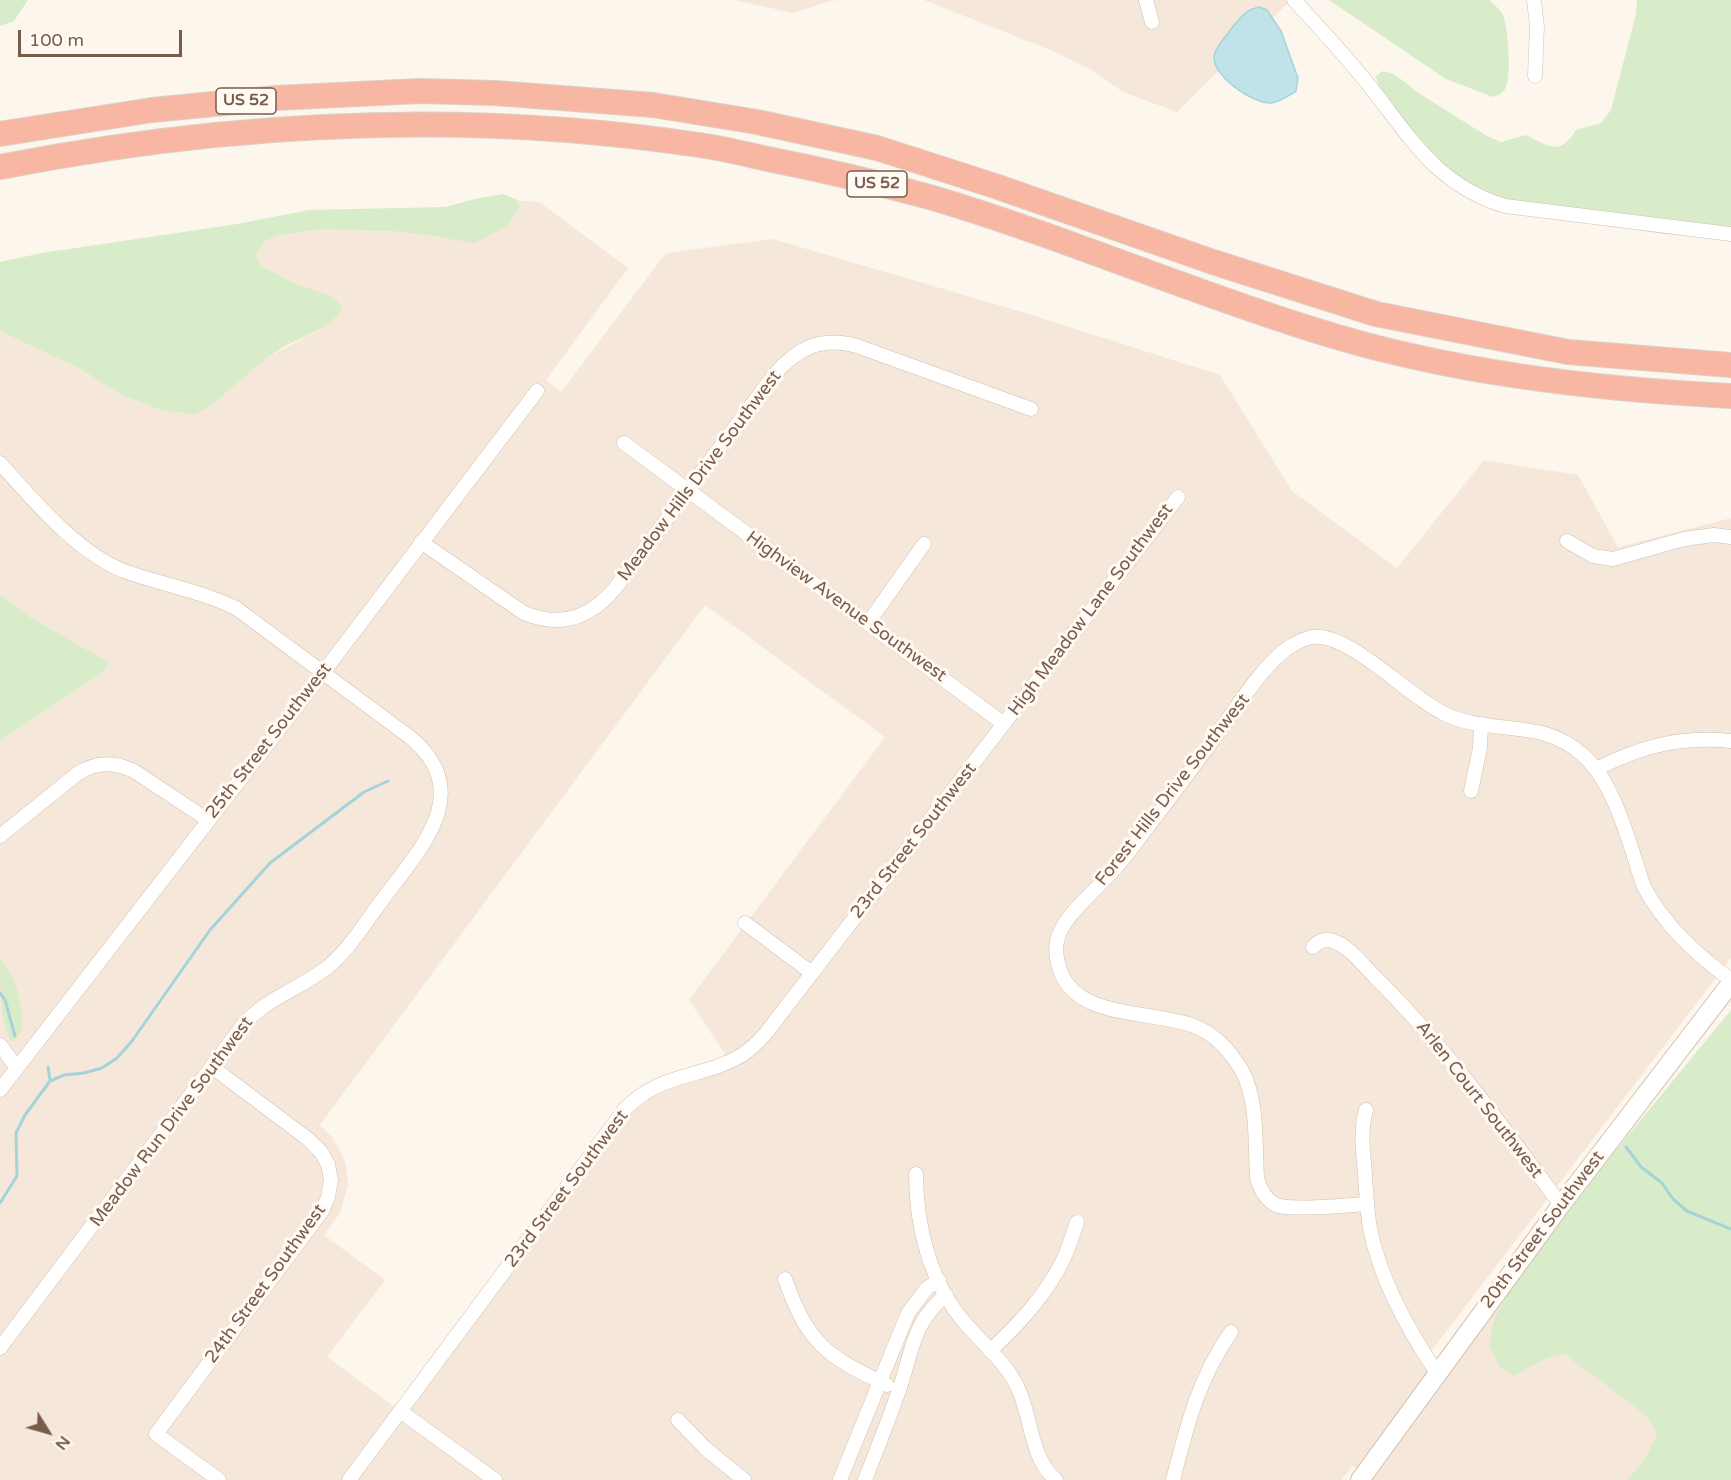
<!DOCTYPE html>
<style>
body{margin:0}
#map{position:relative;width:1731px;height:1480px;overflow:hidden;background:#fdf6ec;font-family:"Varela Round",sans-serif}
canvas{display:block}
.north{position:absolute;left:18px;top:1402px;width:60px;height:60px;-webkit-text-stroke:4px #fffaf3;paint-order:stroke;rotate:127deg;font-size:16px;font-weight:700;line-height:24px;text-align:center;color:#7a5c4d}
.north::after{content:'';display:block;margin:auto;width:21px;height:27px;background:#7a5c4d;clip-path:polygon(50% 0,100% 100%,50% 72%,0 100%)}
.scale{position:absolute;left:18px;top:30px;width:164px;height:27px;box-sizing:border-box;border:3px solid #7a5c4d;border-top:0;padding-left:8px;font-size:18px;line-height:21px;white-space:nowrap;color:#7a5c4d;-webkit-text-stroke:4px #fffaf3;paint-order:stroke}
</style>
<div id="map">
<canvas width="1731" height="1480"></canvas>
<div class="north">N</div>
<div class="scale">100 m</div>
</div>
<script>
const ctx = document.querySelector('canvas').getContext('2d');
ctx.lineJoin = 'round';
function fill(path, color) {
  ctx.fillStyle = color;
  ctx.fill(path, 'evenodd');
}
function stroke(path, color, width, dash) {
  ctx.strokeStyle = color;
  ctx.lineWidth = width;
  ctx.lineCap = dash ? 'butt' : 'round';
  ctx.setLineDash(dash || []);
  ctx.stroke(path);
}
function write(font, color, halo, rows, align = 'center') {
  ctx.font = font + ' "Varela Round",sans-serif';
  ctx.lineWidth = 6;
  ctx.setLineDash([]);
  ctx.textBaseline = 'middle';
  ctx.strokeStyle = halo;
  ctx.fillStyle = color;
  for (const [text, x, y, turn = 0] of rows) {
    ctx.save();
    ctx.translate(x, y);
    ctx.rotate((+turn || 0) * Math.PI / 180);
    ctx.textAlign = isNaN(turn) ? turn : align;
    if (halo) ctx.strokeText(text, 0, 0);
    ctx.fillText(text, 0, 0);
    ctx.restore();
  }
}
fill(new Path2D(`
 M734,0H840L831,1L793,13Z
 M924,0H1291L1177,112L1123,92L1090,69L1055,52Z
 M479,198L539,202L628,268L546,380L561,392L666,253L773,239L1022,312L1220,375L1292,491L1397,568L1484,460L1578,475L1618,547L1731,518V958L1423,1362L1437,1373L1494,1296L1674,1430L1637,1480H1360L1364,1474L1353,1466L1341,1480H0V741L102,673L110,663L30,617L0,594V324L79,368L118,393L209,407L267,358L322,328L337,317L334,297L294,283L260,265L256,253L265,241L279,236L319,229L404,232L445,239L507,225ZM705,605L885,737L689,1000L729,1060L636,1098L400,1411L327,1357L385,1280L324,1235L340,1213L348,1185L346,1165L342,1155L332,1137L320,1125Z`), '#f5e8da');
fill(new Path2D(`
 M0,0H28L14,21L0,26Z
 M1329,0H1489C1495,5 1502,11 1504,18C1508,31 1512,79 1505,89C1502,94 1498,95 1493,97L1446,79Z
 M1637,0H1731V240L1664,234L1543,215L1466,182L1440,162L1404,124L1379,87L1376,76L1383,71L1394,74L1420,94L1487,136L1501,142L1526,135C1550,147 1560,156 1576,130L1601,123L1611,110L1636,14Z
 M503,194L517,200L520,207L508,225L475,243L404,232L319,229L279,236L265,241L256,253L260,265L294,283L334,297L342,309L337,317L322,328L285,346L267,358L209,407L195,414L161,410L118,393L79,368L0,331V262L42,253L237,224L309,210L445,207L479,198Z
 M0,594L30,617L110,663L102,673L0,741Z
 M0,960C18,979 24,1006 21,1032L12,1042C0,1030 0,981 0,960Z
 M1731,1010V1480H1627L1644,1460L1657,1436L1651,1421L1632,1404L1564,1354L1548,1357L1514,1376L1500,1367L1489,1344L1494,1320L1510,1288L1611,1156Z`), '#d8ecc9');
const water = new Path2D(`
 M1259,7L1267,10L1281,31L1298,78L1296,91C1288,96 1280,102 1271,103C1253,104 1212,76 1214,56C1215,47 1226,37 1231,29C1240,18 1245,10 1259,7Z`);
fill(water, '#bfe3e8');
stroke(water, '#a5d3da', 1.5);
stroke(new Path2D(`
 M0,993L5,1000L15,1036
 M48,1067L50,1080
 M1626,1147L1641,1167L1662,1183L1673,1199L1687,1211L1731,1229
 M0,1203L17,1176L16,1133L25,1115L50,1081L64,1075L84,1073L102,1068L117,1058L132,1041L210,930L270,863L364,792L388,781`), '#a5d3da', 3);
const street = new Path2D(`
 M1146,0L1152,22
 M1294,0C1318,26 1342,52 1364,79C1409,134 1433,184 1505,206L1731,234
 M1534,0L1537,26L1535,76
 M624,443L1004,724
 M0,463C34,501 79,555 127,572C164,585 201,591 236,608L411,738C476,793 420,849 383,899C366,921 351,947 329,966C302,988 266,998 243,1025L0,1348
 M1567,541L1593,556L1613,559L1684,539L1714,535L1731,537
 M421,542L524,613C561,628 591,618 616,587L774,375C797,348 821,336 857,346L1031,409
 M868,623L924,544
 M1596,769C1642,746 1680,736 1731,741
 M1471,791L1480,748L1481,724
 M0,836L77,774C96,762 113,761 134,771L208,820
 M745,923L812,973
 M1313,947C1319,941 1325,938 1333,941C1349,946 1363,965 1375,977C1445,1046 1502,1126 1561,1205
 M0,1045L17,1068
 M212,1067L308,1139L321,1152L328,1164L331,1180L328,1197L322,1211L156,1434L219,1480
 M0,1090L322,674L537,391
 M1366,1110C1360,1131 1363,1152 1365,1174C1366,1192 1367,1211 1370,1228C1380,1280 1408,1330 1437,1373
 M916,1174C916,1226 930,1284 966,1324C982,1343 1004,1361 1016,1384C1032,1414 1029,1457 1056,1480
 M1367,1204C1349,1205 1290,1211 1276,1205C1266,1200 1260,1189 1257,1178C1255,1146 1258,1099 1242,1071C1231,1052 1215,1034 1194,1026C1154,1010 1076,1020 1060,970C1057,961 1055,951 1057,941C1061,919 1090,896 1105,879C1118,866 1129,852 1140,837C1167,802 1194,766 1220,730C1240,703 1259,671 1285,650C1293,644 1303,639 1312,637C1350,632 1409,698 1447,715C1494,736 1542,717 1584,756C1616,785 1630,847 1644,887C1665,926 1696,954 1731,980
 M785,1279C808,1344 826,1356 887,1385
 M990,1351C1019,1324 1047,1294 1064,1258C1069,1247 1073,1234 1077,1222
 M400,1411L495,1480
 M678,1420L706,1449L744,1480
 M349,1480L625,1109C662,1071 702,1079 742,1055C751,1049 759,1041 766,1033L1178,497
 M840,1480L908,1313L927,1288L939,1280
 M865,1480C876,1451 888,1422 898,1393C913,1353 910,1325 946,1295
 M1173,1480C1187,1426 1198,1379 1231,1332`);
const secondary = new Path2D(`
 M1360,1480L1561,1205L1731,983`);
const highway = new Path2D(`
 M0,134L152,110L276,98L420,91L495,93L653,105L757,122L877,148L995,186L1213,262L1376,314L1568,352L1731,365
 M0,167C229,122 467,110 699,145C722,148 745,154 768,159C823,170 879,183 933,198C1061,236 1183,289 1311,329C1445,372 1591,389 1731,396`);
stroke(street, '#d1beb0', 15);
stroke(secondary, '#d6c0b0', 20);
stroke(highway, '#dad1cd', 26);
stroke(street, '#fff', 14);
stroke(secondary, '#fff', 18);
stroke(highway, '#f7b7a3', 24);
for (const [x, y, w] of [
 [246,101,60],
 [877,184,60]
]) {
  const box = new Path2D();
  box.roundRect(x - w / 2, y - 13, w, 26, 4.5);
  ctx.fillStyle = '#fffaf3';
  ctx.fill(box);
  stroke(box, '#7a5c4d', 1.5);
}
write('bold 16px', '#7a5c4d', null, [
 ["US 52",246,101],
 ["US 52",877,184]
]);
write('18px', '#7a5c4d', '#fffaf3', [
 ["Meadow Hills Drive Southwest",700,476,-53],
 ["Highview Avenue Southwest",846,607,36],
 ["High Meadow Lane Southwest",1091,610,-53],
 ["25th Street Southwest",269,741,-52],
 ["Forest Hills Drive Southwest",1173,790,-52],
 ["23rd Street Southwest",914,841,-52],
 ["Arlen Court Southwest",1479,1100,52],
 ["Meadow Run Drive Southwest",172,1122,-53],
 ["23rd Street Southwest",567,1189,-53],
 ["20th Street Southwest",1543,1230,-53],
 ["24th Street Southwest",266,1284,-54]
]);
</script>
